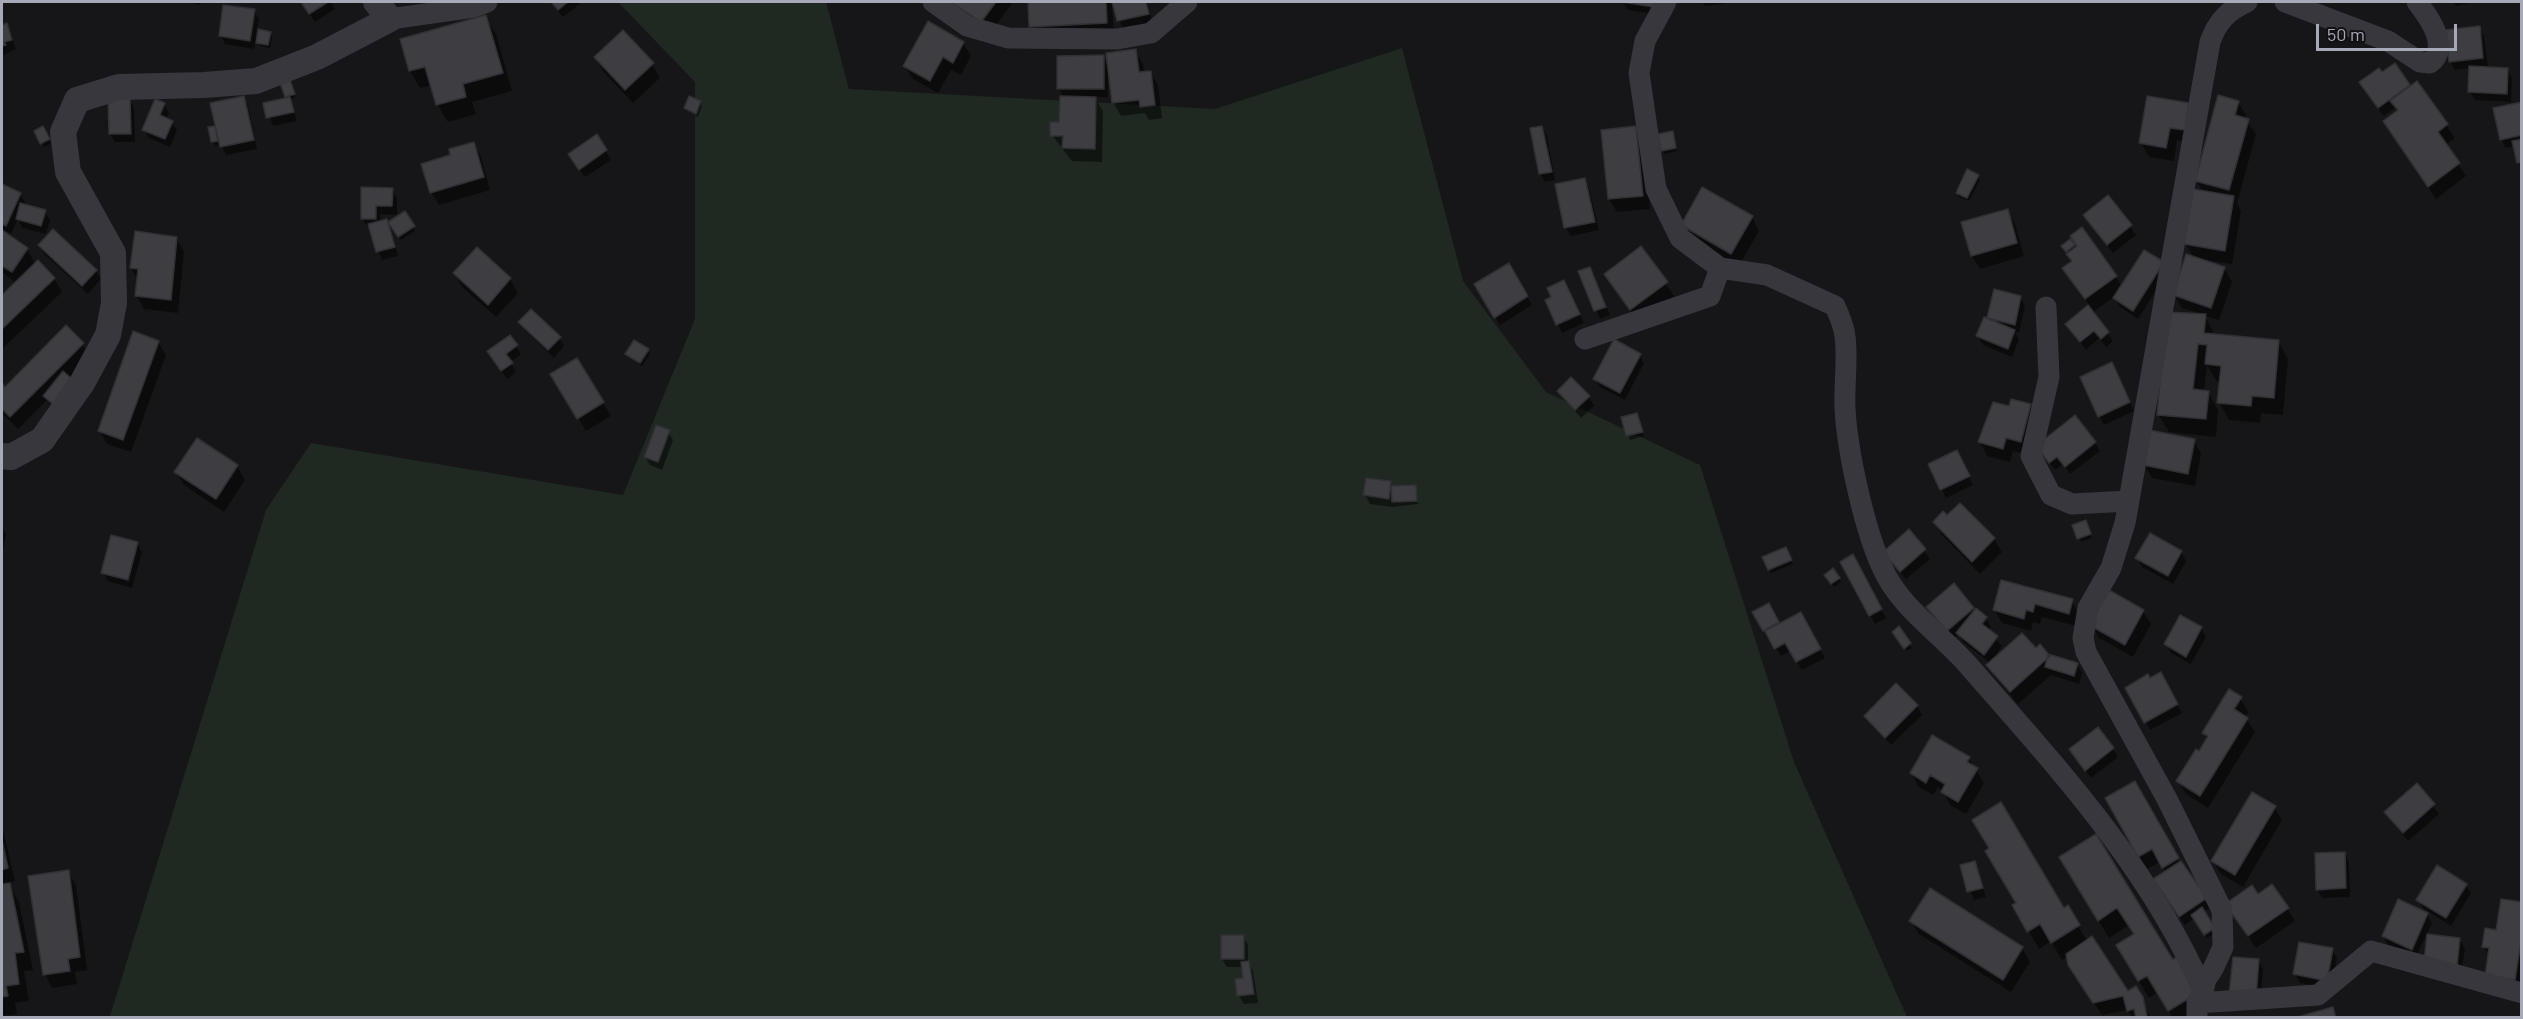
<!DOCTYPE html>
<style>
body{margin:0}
#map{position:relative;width:2523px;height:1019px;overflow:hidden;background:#161618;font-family:Barlow,sans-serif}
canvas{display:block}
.frame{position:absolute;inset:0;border:3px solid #a8a9b8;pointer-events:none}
.scale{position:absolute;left:2316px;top:24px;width:141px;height:27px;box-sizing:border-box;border:3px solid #a8a9b8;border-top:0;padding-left:8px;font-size:18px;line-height:21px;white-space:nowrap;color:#a8a9b8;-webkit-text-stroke:4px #111113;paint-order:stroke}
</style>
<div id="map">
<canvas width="2523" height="1019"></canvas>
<div class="frame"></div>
<div class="scale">50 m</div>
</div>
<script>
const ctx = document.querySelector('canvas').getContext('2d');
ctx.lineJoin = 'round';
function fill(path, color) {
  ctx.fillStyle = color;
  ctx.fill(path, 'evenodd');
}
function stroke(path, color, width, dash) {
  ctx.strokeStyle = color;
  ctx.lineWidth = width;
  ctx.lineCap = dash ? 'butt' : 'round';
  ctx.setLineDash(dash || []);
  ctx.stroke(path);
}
fill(new Path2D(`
 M618,2H826L849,89L1215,109L1402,48L1463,281L1546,392L1700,465L1794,762L1907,1017L106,1018L110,1016L266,510L311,443L623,495L695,319V82Z`), '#202822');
fill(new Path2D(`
 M187,2H201L200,5Z
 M302,2H331L335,9L315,22Z
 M550,2H582L563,17Z
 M951,2H1013L989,35L957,12Z
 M1029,2H1148L1152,22L1123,29L1112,3L1114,36L1038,40L1031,27Z
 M1623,2H1661L1659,15L1628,10Z
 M1702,2H1738L1705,6Z
 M2454,2H2453H2475L2456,6Z
 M254,11L259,19L257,30L270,33L272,37L270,48L260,46L256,40L254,49L225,44L221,36Z
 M485,17L496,34L512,91L472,102L476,114L448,122L437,104L432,85L420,88L410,71Z
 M7,25L16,49L2,56V26Z
 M2479,28L2484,36L2488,68L2507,69L2512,78L2511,102L2475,100L2470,92V68L2455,70L2450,61Z
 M963,43L971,56L961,75L951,70L938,93L913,79L905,66Z
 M1135,51L1143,64L1144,73L1150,72L1158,85L1162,118L1149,120L1145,113L1121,116L1113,102L1110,74H1108V97H1094L1103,111L1102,162L1072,161L1052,135L1061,123L1064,98L1059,89L1103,57L1109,68Z
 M596,58L652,64L660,78L633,103L603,71Z
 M2395,65L2410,88L2417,83L2455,138L2445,145L2466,176L2436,199L2409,158L2396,107L2384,116L2366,91Z
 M282,84L292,86L295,98L290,100L297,121L273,126L265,105L288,99Z
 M243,98L248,106L257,149L226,155L221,144L215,146L210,128H214L218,135Z
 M129,99L134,108L135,142H115L110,134Z
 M2238,102L2246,115L2245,119L2256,134L2237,203L2241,211L2232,264L2196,259L2224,268L2232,282L2219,320L2205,316L2215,335L2278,341L2288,359L2283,415L2261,413L2260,423L2229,420L2219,402L2221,382H2217L2207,365L2204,392H2208L2218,410L2216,437L2169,432L2158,414L2201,314L2182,308L2174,295L2194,258L2185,243L2203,192L2196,180Z
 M700,103L702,106L698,117L686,108Z
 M2522,103V168L2515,146L2506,148L2501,139Z
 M164,105L169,113L166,120L172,122L177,130L170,147L149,138L144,130Z
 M2188,105L2192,143L2177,140L2174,161L2149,157L2141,143Z
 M1542,127L1547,136L1555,180L1545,182L1540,173Z
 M43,128L51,144L44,147L36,131Z
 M1636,128L1643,141L1650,209L1617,212L1609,199L1602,131Z
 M1672,132L1677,151L1665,154L1662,150Z
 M596,136L611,160L585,177L575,163Z
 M473,144L481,157L490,190L439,205L431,192L452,156Z
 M1977,176L1980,180L1969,201L1959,197L1957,193Z
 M1584,180L1589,188L1599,230L1571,236L1566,228L1557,186Z
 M2,185L20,194L25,202L24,205L45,212L50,220L46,234L22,228L18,219L11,234L2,229Z
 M392,189L397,198V215L380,214V222L388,224L404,213L415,231L401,240L389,224L398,256L382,260L370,227H367L362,218Z
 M2108,197L2136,235L2113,253L2084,215Z
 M2007,211L2015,224L2024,256L1980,269L1972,256Z
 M1752,217L1759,231L1739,266L1690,238L1683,225Z
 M2,232L27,249L35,264L54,278L62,292L2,349V297L16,283L2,272Z
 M176,238L184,252L178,313L144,309L136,295L138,280L131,268Z
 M2070,241L2075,249L2116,277L2122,287L2145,252L2168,272L2138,319L2120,307L2114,297L2092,313L2113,341L2106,347L2099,338L2086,350L2067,324L2090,306L2064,269L2073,262L2065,250Z
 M40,245L96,271L101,279L88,294L44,254Z
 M1641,248L1674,296L1639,323L1606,275Z
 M477,249L510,279L518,293L496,317L462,287L455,274Z
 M1509,265L1532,305L1500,325L1476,284Z
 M1590,268L1610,315L1600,319L1580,272Z
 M1569,290L1584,323L1562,333L1547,301Z
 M1995,291L2020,297L2025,306L2019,333L2015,332L2019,339L2012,357L1983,345L1978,336L1988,320Z
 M520,322L559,338L564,346L554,358L525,330Z
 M158,342L166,355L131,452L107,444L99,430Z
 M82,344L90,357L69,378L59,412L47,400L18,429L2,413V385L5,389Z
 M516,346L521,355L510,362L516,372L507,379L494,360Z
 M647,350L650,354L642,366L627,354Z
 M1639,355L1644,363L1625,400L1600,387L1595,379Z
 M577,360L611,416L586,431L552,375Z
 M2116,373L2134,411L2104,425L2099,416Z
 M1559,392L1589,397L1594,406L1581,418Z
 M2030,405L2038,419L2029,455L2013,451L2010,462L1987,456L1980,442L2010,408Z
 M1637,414L1644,436L1630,440L1623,418Z
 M668,432L673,440L662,470L650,465L645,457Z
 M2194,440L2201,454L2195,486L2152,478L2144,465Z
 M2095,442L2100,451L2070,474L2063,464L2055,470L2043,455Z
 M1961,460L1973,485L1946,498L1930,465Z
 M237,466L245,480L224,512L184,485L176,472Z
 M1390,483L1393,487L1415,486L1418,504L1393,507L1370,504L1365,495Z
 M1960,505L1994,539L2002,552L1980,574L1942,535L1934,522L1947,518Z
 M2074,526H2087L2092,538L2081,542Z
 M2,527L6,534L2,555Z
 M1909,532L1930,559L1906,579L1890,561Z
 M137,543L142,552L132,588L108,581L103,572Z
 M1788,552L1793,564L1771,573L1764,558Z
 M2181,552L2186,561L2173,584L2142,567L2137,558Z
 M1852,556L1886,618L1875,624L1842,562Z
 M1833,570L1841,582L1834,587L1826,575Z
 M2002,582L2072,601L2079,614L2076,626L2042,617L2040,624L2033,622L2031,631L2002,623L1994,610Z
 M1953,586L1975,612L1986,618L1991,627L1988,631L2002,646L1992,662L2050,658L2077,664L2082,673L2079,684L2051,675L2018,704L1996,678L1988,665L1990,663L1963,642L1959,634L1953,639L1928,607Z
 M1768,605L1779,625L1800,614L1825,658L1802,670L1791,651L1781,656L1754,612Z
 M2143,611L2151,624L2133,657L2099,638L2091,625Z
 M2181,617L2201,628L2206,637L2191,664L2171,653L2166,644Z
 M1898,629L1912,648L1907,651L1896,636Z
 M2160,674L2182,713L2150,730L2127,688Z
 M2240,698L2248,712L2245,717L2255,732L2208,808L2186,794L2178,781L2208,739L2204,733Z
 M1917,706L1922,715L1891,745L1865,716Z
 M2113,749L2118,757L2091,778L2076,758Z
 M1969,758L1984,783L1966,814L1950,805L1943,791L1938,787L1933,795L1919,787L1911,773Z
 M2135,783L2180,863L2210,908L2203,912L2216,933L2207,938L2195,918L2185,925L2160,888L2166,872L2160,862L2147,869L2107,798Z
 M2417,786L2439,814L2408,841L2386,813Z
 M2274,807L2282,820L2243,887L2221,874L2213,861Z
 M2,826L15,881L8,883L19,902L33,970L24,971L29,1001L15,1003L17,1014L2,1016Z
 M2096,836L2172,962L2196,1018H2173L2158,992L2149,998L2128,963L2135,934L2129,925L2109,938L2071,875Z
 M2344,853L2349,862L2350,897L2322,898L2317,889Z
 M1974,862L1986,897L1974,900L1962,866Z
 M68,872L76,885L87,970L75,972L77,984L52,988L45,974Z
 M2466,885L2471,893L2451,926L2423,908L2418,900Z
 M2258,896L2287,908L2295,921L2256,948L2235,917Z
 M2522,904V993L2483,947Z
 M2014,906L2064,910L2067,907L2087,941L2127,993L2135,988L2151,1018H2132L2128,1010L2102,1015L2078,979L2068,956L2062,960L2051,941L2039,949Z
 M2427,914L2432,923L2416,957L2388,945L2383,936Z
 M1911,921L2022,948L2030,962L2011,992L1919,934Z
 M1243,936L1248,945V962L1253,971L1258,1003L1244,1004L1239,996L1237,981L1245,980L1243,967H1227L1222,959Z
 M2460,940L2465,949L2461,974L2430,970Z
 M2332,950L2337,958L2331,989L2300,983L2295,974Z
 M2258,960L2263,969L2260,1005L2231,994Z`), '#0007');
const building = new Path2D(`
 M301,2H328L309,14Z
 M551,2H568L558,10Z
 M951,2H996L981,22Z
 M1028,2H1106L1107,23L1029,27Z
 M1112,2H1146L1149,14L1117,21Z
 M1622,2H1655L1654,7Z
 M223,5L255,9L250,41L219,36Z
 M486,15L503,73L463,84L466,97L436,105L425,67L409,71L400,39Z
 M928,21L964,42L953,63L943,57L930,81L903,66Z
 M7,23L12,40L4,42L6,45L2,46V25Z
 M2480,26L2483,58L2449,62L2445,30Z
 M258,29L271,32L268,45L256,43Z
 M623,30L654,63L625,90L594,57Z
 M1136,49L1139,72L1151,71L1155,105L1140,107L1139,100L1112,103L1106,53Z
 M1104,55V89H1057V56Z
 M2395,63L2410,85L2378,108L2359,82L2379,68L2382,72Z
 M2469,66L2508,68L2507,94L2468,92Z
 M290,80L295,94L285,97L280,83Z
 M2417,81L2448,124L2438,132L2460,163L2428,187L2383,121L2398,110L2390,101Z
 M2218,95L2239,101L2235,115L2249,119L2229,190L2195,181Z
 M244,96L254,140L220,147L210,103Z
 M689,96L701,101L696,114L684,108Z
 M1060,96L1096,97L1095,149L1062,148L1063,136H1050V122H1059Z
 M2147,96L2189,103L2185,130L2170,128L2166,148L2139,143Z
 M290,97L294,112L266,118L263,103Z
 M108,98H130L131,134H109Z
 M155,99L165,103L160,115L173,121L165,139L142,130Z
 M2522,102V135L2500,140L2493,108Z
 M43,126L50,139L40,144L34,131Z
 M215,126L218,141L211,142L208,127Z
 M1542,126L1552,172L1539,174L1530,128Z
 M1636,126L1643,196L1608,199L1601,130Z
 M1673,131L1676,148L1661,151L1658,134Z
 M597,134L607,150L579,170L568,154Z
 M2522,139V162L2517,163L2512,141Z
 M474,142L484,177L430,193L421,164L450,155L449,149Z
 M1967,169L1979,175L1967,198L1956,193Z
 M1585,178L1595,222L1564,228L1555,184Z
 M2,184L21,193L6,226L2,224Z
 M361,187L393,188L392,206H376V219H361Z
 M1702,187L1753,216L1731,254L1681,225Z
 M2193,189L2234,196L2225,251L2184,244Z
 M2108,195L2132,225L2107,245L2083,215Z
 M20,203L46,210L41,226L16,219Z
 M2008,209L2017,243L1971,256L1961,222Z
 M405,211L415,226L398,237L388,222Z
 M387,219L395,247L376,252L368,224Z
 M2082,227L2117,276L2085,299L2062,268L2072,261L2066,254L2077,246L2070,236Z
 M53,229L97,270L82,286L38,245Z
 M2,230L28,248L12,272L2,266Z
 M135,231L177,237L171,300L135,296L138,269L130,268Z
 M2070,239L2075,245L2066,252L2061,246Z
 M1641,246L1668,282L1630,310L1604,274Z
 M477,247L511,278L488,305L453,273Z
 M2144,250L2164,262L2133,311L2113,298Z
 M2186,254L2225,267L2211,308L2173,295Z
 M38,260L55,278L2,329V295Z
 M1509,263L1528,296L1494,318L1474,284Z
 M1590,267L1606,307L1594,311L1578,271Z
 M1564,280L1580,314L1556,325L1545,300L1551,297L1547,288Z
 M1994,289L2021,296L2015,325L1987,318Z
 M2088,305L2109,332L2101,339L2094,331L2080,342L2065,324Z
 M531,309L561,337L548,350L518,322Z
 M2166,312L2206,314L2204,333L2279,340L2274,398L2252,396L2251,406L2217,403L2221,366L2205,364L2207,345L2198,344L2193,389L2209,391L2206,419L2157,415Z
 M1984,317L2015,330L2008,349L1976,336Z
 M66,325L84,343L10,417L2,409V383L5,387Z
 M133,331L159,341L123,440L98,431Z
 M510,335L518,345L506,354L513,363L501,371L487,351Z
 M1614,339L1641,354L1620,393L1593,379Z
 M634,340L649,349L640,363L625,354Z
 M577,358L604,402L577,419L550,374Z
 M2112,362L2130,402L2098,417L2080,377Z
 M63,371L73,380L54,405L43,396Z
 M1571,377L1590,396L1575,410L1557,391Z
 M2011,399L2031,404L2021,442L2006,438L2003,449L1978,442L1993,402L2009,406Z
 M1637,413L1643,432L1626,436L1621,417Z
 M2075,415L2096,442L2065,467L2057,457L2049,463L2036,446Z
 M656,425L670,430L658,462L644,457Z
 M2149,430L2195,439L2188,474L2143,465Z
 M197,438L238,465L216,499L174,472Z
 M1957,450L1970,476L1940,490L1928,464Z
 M1366,478L1391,481L1389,499L1363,495Z
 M1416,485L1417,501L1392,502L1391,486Z
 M1960,503L1995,538L1972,562L1933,522L1943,511L1947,515Z
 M2086,520L2091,534L2077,539L2072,525Z
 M1909,529L1926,549L1900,572L1883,552Z
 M2150,533L2182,551L2168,576L2135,558Z
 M111,535L138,542L128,580L101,573Z
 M1786,547L1792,560L1768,570L1762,557Z
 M1853,554L1882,609L1869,616L1840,562Z
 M1833,568L1840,578L1831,584L1824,575Z
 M2001,580L2073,599L2069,614L2035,604L2033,612L2026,610L2024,619L1993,610Z
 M1954,583L1974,608L1947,631L1926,607Z
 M2109,590L2144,610L2125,645L2089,625Z
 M1769,603L1779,622L1763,631L1752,612Z
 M1976,608L1987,617L1982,624L1998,636L1984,655L1956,633Z
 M1801,612L1821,649L1796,662L1785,643L1774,649L1765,631Z
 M2180,615L2202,627L2186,657L2164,644Z
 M1899,626L1911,643L1904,649L1892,632Z
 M2022,633L2036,648L2040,644L2050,656L2010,692L1986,665Z
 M2048,654L2078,663L2074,676L2045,667Z
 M2161,672L2178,704L2144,723L2125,688L2148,674L2150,678Z
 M1896,683L1918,705L1885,738L1864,716Z
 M2229,689L2242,697L2234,709L2248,718L2200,796L2176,781L2196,749L2199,751L2208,736L2202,733Z
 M2098,727L2114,748L2085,771L2069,749Z
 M1932,735L1970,757L1967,762L1978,768L1958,802L1941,792L1945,784L1930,775L1926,783L1910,773Z
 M2135,781L2179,858L2162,868L2152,849L2138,857L2105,798Z
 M2417,783L2435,804L2403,833L2384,812Z
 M2252,792L2276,806L2235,875L2211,861Z
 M2001,802L2064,908L2068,905L2080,925L2051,943L2040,924L2027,932L2012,905L2016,903L1985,851L1989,848L1972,820Z
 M2096,834L2173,960L2176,957L2198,993L2168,1011L2147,976L2138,981L2116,945L2134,934L2117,908L2098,921L2059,857Z
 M2,840L8,868L2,870Z
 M2345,852L2346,888L2316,890L2315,853Z
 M1975,861L1983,888L1967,892L1960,865Z
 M2181,861L2207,898L2179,917L2153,879Z
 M2437,865L2467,884L2446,918L2416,900Z
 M69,870L80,957L68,959L70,971L43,975L28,876Z
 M10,883L24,952L15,953L19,984L6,986L8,996L2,997V884Z
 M2272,884L2289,908L2248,936L2225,904L2252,885L2258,894Z
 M1930,888L2023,947L2003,980L1909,921Z
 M2398,899L2428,913L2412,950L2382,936Z
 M2501,899L2522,902V935L2515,980L2485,976L2489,948L2482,947L2485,928L2496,930Z
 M2202,907L2215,928L2204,935L2191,915Z
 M2427,934L2460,938L2457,966L2424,961Z
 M1221,935H1244V959H1221Z
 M2092,936L2128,991L2136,986L2143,997L2147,1017L2136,1018L2134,1009L2127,1011L2123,996L2093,1003L2068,965L2066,954Z
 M2299,942L2333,948L2327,981L2293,974Z
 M2233,957L2259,959L2256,997L2229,995Z
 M1249,961L1254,994L1237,996L1235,979L1243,978L1241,962Z
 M2333,1007L2336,1018H2294Z`);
fill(building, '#3d3d42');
stroke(building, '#313034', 1.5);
stroke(new Path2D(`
 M933,2L967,26L1008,38L1117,39L1151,33L1187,2
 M1666,2L1645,41L1639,73L1656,189L1680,238L1720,268L1767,275L1835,306C1839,315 1844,326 1845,336C1848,359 1844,384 1845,408C1847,450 1864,528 1882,567C1899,607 1940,633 1968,665C2055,765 2150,867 2203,991L2197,1003V1018
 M2285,2L2388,41L2420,62L2430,63C2451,47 2428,16 2417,2
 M390,19L474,7L487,2
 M2046,307L2049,377L2031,456L2051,495L2072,504L2129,501
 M1585,339L1710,296L1720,268
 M2203,991L2206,979L2213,969L2223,947L2222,910L2167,799L2086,652L2083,638L2088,608L2111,568L2125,523L2210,42C2217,22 2228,10 2247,2
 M2197,1003L2318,995L2371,951L2522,993`), '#37373d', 21);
stroke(new Path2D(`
 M2,456L11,457L42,440L82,383L108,335L114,303L113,253L68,172L63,132L77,100L119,87L204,85L256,81L317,57L390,19L376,2`), '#37373d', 26);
</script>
